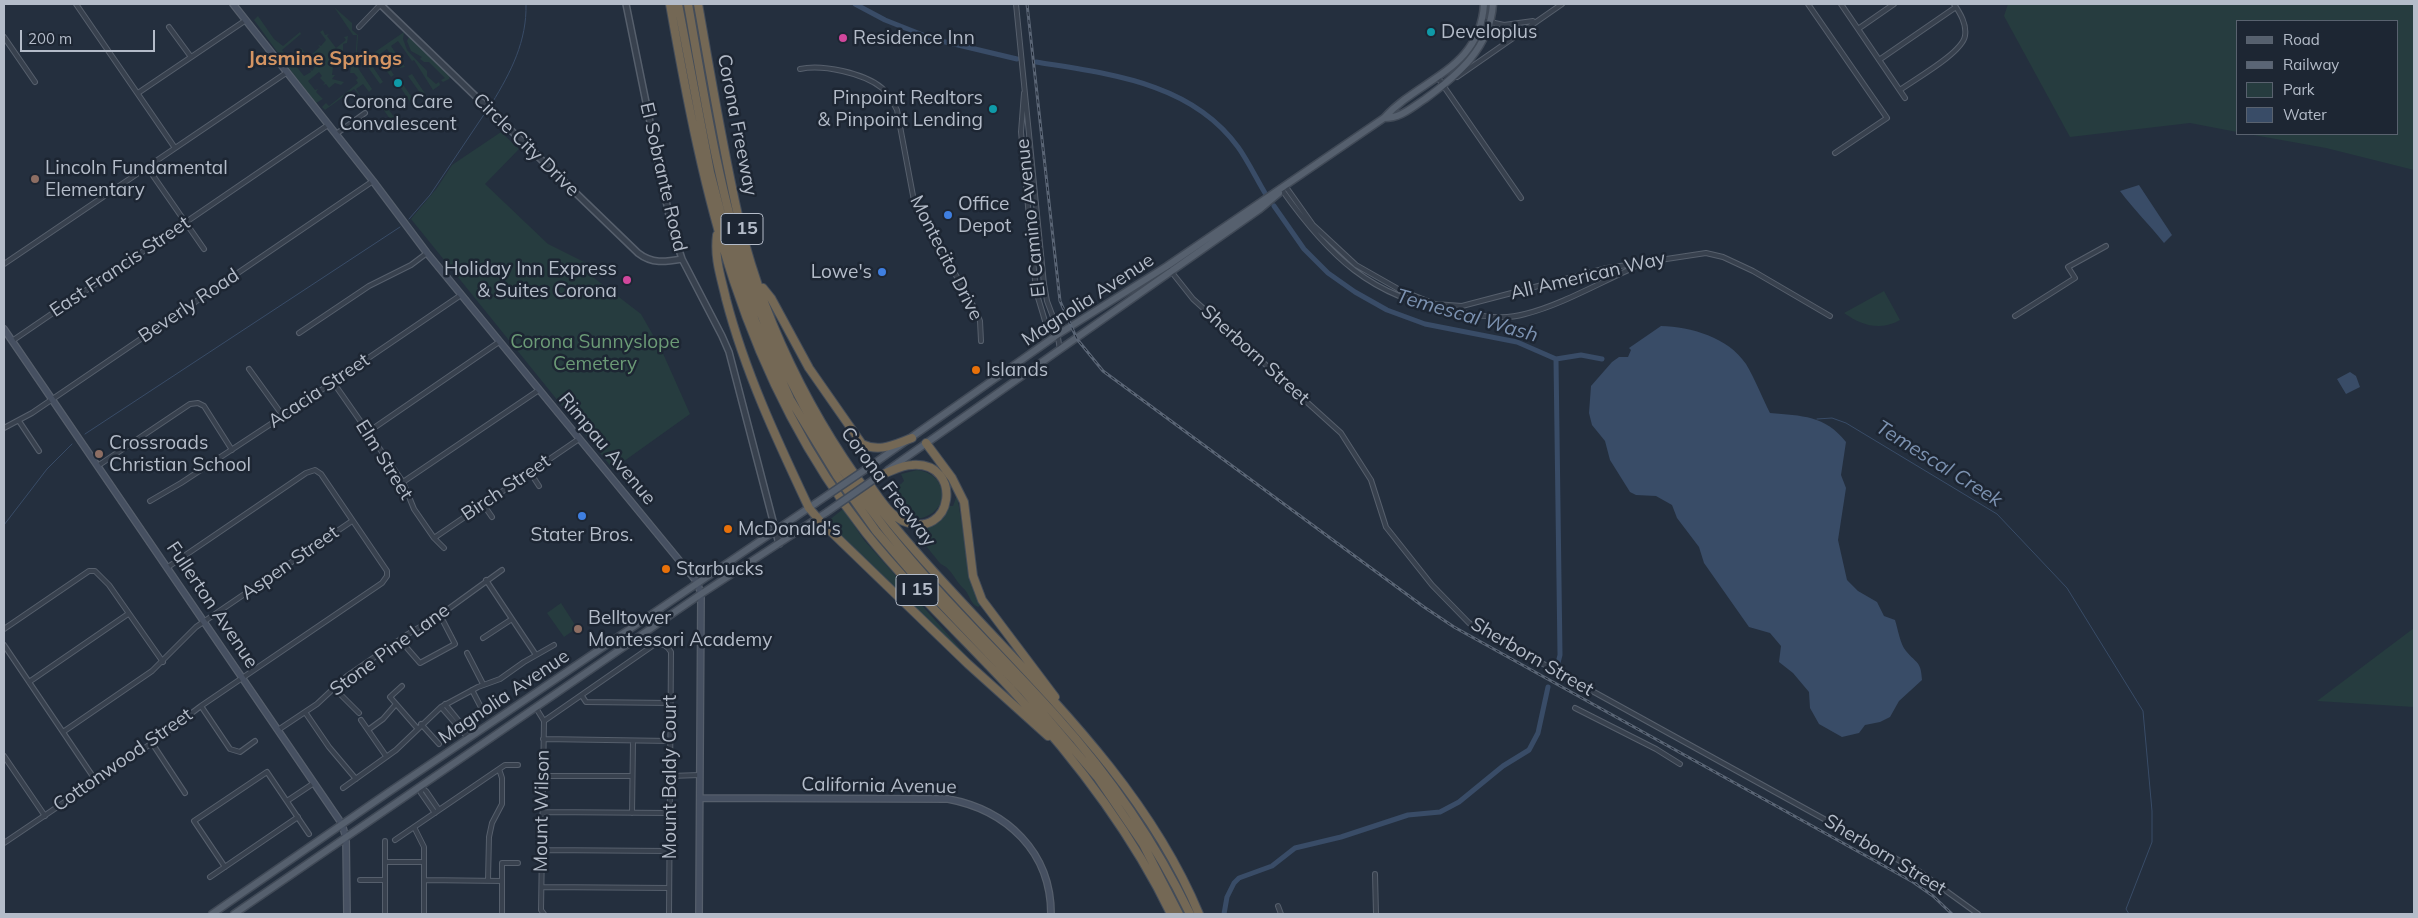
<!DOCTYPE html>
<style>
body{margin:0}
#map{position:relative;width:2418px;height:918px;overflow:hidden;background:#242f3e;font-family:Mulish,sans-serif}
canvas{display:block}
.frame{position:absolute;inset:0;border:5px solid #b4bcc9;pointer-events:none}
.legend{position:absolute;left:2236px;top:20px;width:162px;height:115px;box-sizing:border-box;background:#1d2633;border:1px solid #59626f;margin:0;padding:6px 9px;list-style:none;font-size:15px;color:#b4bcc9}
.legend li{display:flex;align-items:center;gap:10px;height:25px}
.legend b{width:25px;border:1px solid #59626f}
.scale{position:absolute;left:20px;top:30px;width:135px;height:22px;box-sizing:border-box;border:2px solid #b4bcc9;border-top:0;padding-left:6px;font-size:15px;line-height:18px;white-space:nowrap;color:#b4bcc9;-webkit-text-stroke:4px #1d2633;paint-order:stroke}
</style>
<div id="map">
<canvas width="2418" height="918"></canvas>
<div class="frame"></div>
<ul class="legend">
<li><b style="height:6px;background:#56606e"></b>Road</li>
<li><b style="height:6px;background:#5a6575"></b>Railway</li>
<li><b style="height:14px;background:#263c3f"></b>Park</li>
<li><b style="height:14px;background:#394c67"></b>Water</li>
</ul>
<div class="scale">200 m</div>
</div>
<script>
const ctx = document.querySelector('canvas').getContext('2d');
ctx.lineJoin = 'round';
function fill(path, color) {
  ctx.fillStyle = color;
  ctx.fill(path, 'evenodd');
}
function stroke(path, color, width, dash) {
  ctx.strokeStyle = color;
  ctx.lineWidth = width;
  ctx.lineCap = dash ? 'butt' : 'round';
  ctx.setLineDash(dash || []);
  ctx.stroke(path);
}
function write(font, color, halo, rows, align = 'center') {
  ctx.font = font + ' Mulish,sans-serif';
  ctx.lineWidth = 5;
  ctx.setLineDash([]);
  ctx.textBaseline = 'middle';
  ctx.strokeStyle = halo;
  ctx.fillStyle = color;
  for (const [text, x, y, turn = 0] of rows) {
    ctx.save();
    ctx.translate(x, y);
    ctx.rotate((+turn || 0) * Math.PI / 180);
    ctx.textAlign = isNaN(turn) ? turn : align;
    if (halo) ctx.strokeText(text, 0, 0);
    ctx.fillText(text, 0, 0);
    ctx.restore();
  }
}
fill(new Path2D(`
 M2008,4H2414V170L2326,148L2248,134H2397V21H2237V132L2190,123L2070,137L2004,16Z
 M334,7L352,23V30L358,35L356,65L404,32L403,39L407,50L427,71V76L436,84L439,82L440,85L433,90L414,60L412,61L398,41L391,46L405,67L400,68L387,49L380,54L394,75L391,77L376,56L369,61L383,82L380,84L365,63L358,68L372,89L369,92L363,84L356,89L362,98L354,89L325,110L322,107L326,103L329,106L358,83L356,80L358,78L354,73H350L351,65L355,64L357,35H353Z
 M258,16L274,39L283,46L300,32L301,34L282,50L285,54L281,57L254,20Z
 M323,30L325,35L329,34L327,36L336,48L346,40L344,37L348,36L347,43L343,44V52L336,51L334,55L336,60H334L332,75H335L332,79L344,82L341,85L335,83L329,88L326,84L323,85L325,83L320,78L322,76L319,72L308,81L315,90L318,89L316,92L323,99L316,103L284,62L288,56L294,65H298L296,66L304,76L311,72L310,69L312,71L315,67L312,63L309,65L306,58L303,60L305,57L297,50L301,48L309,57L320,47L318,45L321,46L326,40L320,32Z
 M409,37L450,76L449,79L443,82L441,80L445,78L429,62H424L420,59L422,57L411,51L407,41Z
 M412,74L426,95L423,97L408,76Z
 M402,83L415,102L412,105L399,85Z
 M379,96L394,117L390,119L376,99Z
 M501,132L519,149L485,184L548,244L590,265L585,271L641,314L661,349L690,414L613,469L411,219L437,188L452,165Z
 M1884,291L1900,320C1881,331 1862,326 1844,313Z
 M917,470C951,474 951,517 914,519L913,514L902,508L900,499H893L891,491L894,486L901,484L904,481L901,474Z
 M957,495L970,576L981,605L978,607C969,603 970,593 962,587C956,581 954,575 948,569C946,566 941,565 939,562C933,554 917,536 914,528C927,526 942,518 949,506H953Z
 M843,509L864,540L973,663L829,525L828,521Z
 M561,603L577,628L564,637L547,613Z
 M2414,628V707L2317,701Z`), '#263c3f');
fill(new Path2D(`
 M2139,185L2172,235L2164,243C2150,225 2134,210 2120,191Z
 M1661,326C1691,327 1728,337 1746,364C1755,379 1762,397 1770,413C1802,416 1825,415 1846,442L1841,475L1846,488L1838,540L1847,580L1858,591L1877,602L1884,616L1895,620C1898,629 1900,644 1906,651C1917,664 1921,661 1922,680L1899,701L1890,717L1880,722L1865,725L1859,733L1842,737L1819,724L1810,708L1809,692L1793,673L1779,662L1781,646L1770,633L1749,627L1704,563L1699,547L1677,518L1672,505L1656,496L1636,495L1630,492L1610,460L1605,441L1592,425L1589,413L1591,386L1612,362L1619,357H1628L1631,350L1629,348Z
 M2350,372L2356,376L2360,387L2346,394L2337,379Z`), '#394c67');
stroke(new Path2D(`
 M492,103C511,72 527,41 526,4
 M409,219L430,195L485,113
 M1817,419L1832,418L1846,423L1997,514L2067,588L2143,711L2152,811V842L2126,909L2129,914
 M85,434L400,227
 M4,525L47,469L72,444`), '#394c67', 1);
stroke(new Path2D(`
 M855,4L885,20L933,39L1017,59
 M1036,62C1109,74 1191,82 1238,147C1248,161 1256,178 1265,193
 M1274,206L1304,249L1328,273L1355,292L1387,310L1425,324L1517,342L1556,359L1581,355L1602,359
 M1556,359L1560,655L1557,667
 M1224,914L1227,897L1234,883L1239,878L1272,866L1295,848L1341,837L1408,815L1440,812L1459,802L1503,766L1529,750L1538,733L1548,687`), '#394c67', 5);
const minor = new Path2D(`
 M76,4L175,148
 M1016,4L1044,284L1047,301L1056,325L1060,350
 M1808,4L1887,118L1835,153
 M1841,4L1905,98
 M1481,20L1504,25L1533,21
 M169,27L191,57
 M359,27L381,4
 M1858,29L1894,4
 M4,37L35,82
 M1879,60L1956,7
 M800,69C822,64 864,73 882,88C889,94 893,102 897,110L914,201L975,309L980,321L981,341
 M1457,77L1562,4
 M1438,78L1521,198
 M1900,90C1915,79 1962,53 1965,36C1967,24 1960,13 1954,4
 M138,93L246,20
 M1024,93L1021,132L1036,291L1048,331L1057,335
 M336,134L365,113
 M147,167L204,249
 M1286,187L1313,225L1356,265L1400,290L1435,304L1462,306L1607,268L1706,253L1723,257L1753,271L1830,316
 M1282,190C1328,255 1371,298 1453,311C1477,315 1501,321 1525,314C1561,305 1599,283 1633,268L1639,263
 M4,264L286,73
 M1170,270L1193,299L1341,433L1371,480L1386,527L1432,585L1469,623L1920,872L1978,914
 M2015,316L2075,278L2068,267L2106,246
 M299,333L369,286L411,265L427,253
 M12,341L328,125
 M249,369L283,416
 M333,382L403,482L414,509L434,538L444,548
 M19,421L39,451
 M4,428L32,413L373,181
 M368,432L499,342
 M99,465L190,404L198,403L204,406L232,450
 M530,472L539,486
 M403,482L539,390
 M150,501L181,483L283,416L461,295
 M483,504L492,517
 M434,538L579,439
 M486,580L536,655
 M4,629L89,571H95L109,585L163,662
 M483,638L512,619
 M400,640L420,663L455,644L440,615
 M4,645L96,781
 M467,653L483,684
 M29,682L128,614
 M402,686L390,697L417,728
 M334,688L359,713
 M472,690L485,715
 M582,696L586,702L670,703
 M445,704L458,720L468,737
 M201,706L230,749L240,752L255,741
 M441,707L469,739
 M536,708L544,721L541,910L544,914
 M1575,708L1656,749L1680,764
 M305,712L329,747L356,779
 M361,720L386,756
 M544,721L655,644C663,644 667,645 671,652L669,914
 M421,724L439,744
 M278,730L317,704L347,676L408,634L440,615L502,570
 M368,730L383,719L396,704
 M63,732L152,671L196,627L352,521
 M543,739L670,741
 M152,743L185,793
 M4,756L45,816
 M542,776H632
 M670,776L700,775
 M421,787V793L435,813
 M421,787L426,791L439,810
 M343,788L396,750L441,707L478,687L500,679L524,662L554,645
 M287,801L314,783
 M543,812L670,813
 M632,813L633,741
 M414,827L424,847V914
 M395,840L505,765H518
 M385,841V914
 M4,843L152,743L201,706L382,583L387,576V571L321,474L315,470L306,473L168,567
 M542,850L669,851
 M385,862H424
 M225,867L194,821L267,772L309,834
 M1375,874L1376,914
 M210,877L298,817
 M360,880H385
 M424,880L502,881
 M488,880L489,837L492,823L502,804V778L499,769
 M542,887L669,888
 M1278,906L1281,914
 M502,914V863H518`);
const tertiary = new Path2D(`
 M380,4L638,253C652,264 665,262 682,259
 M626,4L671,225L682,259L722,336L729,352L779,544`);
const secondary = new Path2D(`
 M233,4L373,181L427,253L697,582L701,594L699,914
 M4,329L342,824L346,838L347,914
 M700,798L948,799C1007,810 1051,852 1051,914`);
const primary = new Path2D(`
 M1384,118C1401,118 1411,108 1425,99C1458,75 1490,48 1493,4
 M869,467L1057,335L1167,266L1384,118C1420,78 1480,70 1484,4
 M888,470L1260,209L1279,193
 M212,914L386,794L816,503
 M234,914L701,594L827,512`);
const motorway = new Path2D(`
 M670,4C704,197 741,374 866,533C910,588 963,637 1011,689C1074,757 1131,831 1171,914
 M678,4L710,172L728,241L755,321L790,399L837,476L876,531L912,573L1024,691L1098,778L1143,844L1179,914
 M688,4C704,95 718,187 747,275C777,367 827,455 887,531C939,596 1000,654 1056,716C1110,776 1155,842 1190,914
 M698,4C711,77 723,151 740,224C766,332 823,441 894,526C998,652 1135,760 1199,914
 M717,235C714,258 721,277 726,299C745,372 777,440 809,508L821,522L968,664L1048,736
 M763,288L771,298L809,368L862,444C880,453 895,444 912,438
 M926,443L952,478L964,502L973,576L982,600L1055,697
 M869,484C878,496 889,515 903,521C954,542 964,461 912,465C902,465 892,471 883,474`);
stroke(minor, '#565f6c', 6);
stroke(tertiary, '#565f6c', 8);
stroke(secondary, '#565f6c', 8);
stroke(primary, '#414a57', 9);
stroke(motorway, '#434c59', 10);
stroke(minor, '#38414e', 4);
stroke(tertiary, '#38414e', 5);
stroke(secondary, '#465061', 5.5);
stroke(primary, '#56606e', 6);
stroke(motorway, '#746855', 8);
const rail = new Path2D(`
 M1027,4L1060,301L1077,339L1103,371L1424,607L1454,627L1913,882L1933,896L1952,914`);
stroke(rail, '#5a6575', 3);
stroke(rail, '#1d2633', 1, [4]);
const primaryBridge = new Path2D(`
 M816,503L869,467
 M827,512L876,478`);
stroke(primaryBridge, '#414a57', 9, []);
stroke(primaryBridge, '#56606e', 6);
for (const [x, y, r, color] of [
 [1431,32,5,"#0f9aa8"],
 [843,38,5,"#d1479c"],
 [398,83,5,"#0f9aa8"],
 [993,109,5,"#0f9aa8"],
 [35,179,5,"#8d6e63"],
 [948,215,5,"#3f7fe0"],
 [882,272,5,"#3f7fe0"],
 [627,280,5,"#d1479c"],
 [976,370,5,"#e8710a"],
 [99,454,5,"#8d6e63"],
 [582,516,5,"#3f7fe0"],
 [728,529,5,"#e8710a"],
 [666,569,5,"#e8710a"],
 [578,629,5,"#8d6e63"]
]) {
  const dot = new Path2D();
  dot.arc(x, y, r, 0, 2 * Math.PI);
  ctx.fillStyle = color;
  ctx.fill(dot);
  stroke(dot, '#1d2633', 2);
}
for (const [x, y, w] of [
 [742,229,42],
 [917,590,42]
]) {
  const box = new Path2D();
  box.roundRect(x - w / 2, y - 15.5, w, 31, 4);
  ctx.fillStyle = '#1d2633';
  ctx.fill(box);
  stroke(box, '#b4bcc9', 1);
}
write('bold 18px', '#b4bcc9', null, [
 ["I 15",742,229],
 ["I 15",917,590]
]);
write('19px', '#b4bcc9', '#1d2633', [
 ["Developlus",1441,32],
 ["Residence Inn",853,38],
 ["Pinpoint Realtors",983,98,"right"],
 ["& Pinpoint Lending",983,120,"right"],
 ["Corona Care",398,102,"center"],
 ["Convalescent",398,124,"center"],
 ["Lincoln Fundamental",45,168],
 ["Elementary",45,190],
 ["Office",958,204],
 ["Depot",958,226],
 ["Holiday Inn Express",617,269,"right"],
 ["& Suites Corona",617,291,"right"],
 ["Lowe's",872,272,"right"],
 ["Islands",986,370],
 ["Crossroads",109,443],
 ["Christian School",109,465],
 ["McDonald's",738,529],
 ["Stater Bros.",582,535,"center"],
 ["Starbucks",676,569],
 ["Belltower",588,618],
 ["Montessori Academy",588,640]
], 'left');
write('19px', '#b4bcc9', '#1d2633', [
 ["Corona Freeway",737,125,79],
 ["Circle City Drive",526,145,44],
 ["El Sobrante Road",663,177,77],
 ["El Camino Avenue",1031,218,-96],
 ["Montecito Drive",946,258,63],
 ["East Francis Street",120,267,-34],
 ["All American Way",1588,276,-13],
 ["Magnolia Avenue",1088,300,-33],
 ["Beverly Road",189,306,-34],
 ["Sherborn Street",1255,355,42],
 ["Acacia Street",319,391,-34],
 ["Rimpau Avenue",607,449,50],
 ["Elm Street",384,460,58],
 ["Corona Freeway",888,487,53],
 ["Birch Street",506,488,-34],
 ["Aspen Street",290,563,-35],
 ["Fullerton Avenue",212,605,56],
 ["Stone Pine Lane",390,650,-36],
 ["Sherborn Street",1532,657,30],
 ["Magnolia Avenue",504,697,-34],
 ["Cottonwood Street",123,760,-35],
 ["Mount Baldy Court",670,777,-90],
 ["California Avenue",879,786,1],
 ["Mount Wilson",542,811,-89],
 ["Sherborn Street",1885,855,31]
]);
write('19px', '#6b9a76', '#1d2633', [
 ["Corona Sunnyslope",595,342],
 ["Cemetery",595,364]
]);
write('bold 20px', '#d59563', '#1d2633', [
 ["Jasmine Springs",325,59]
]);
write('italic 20px', '#7c92b1', '#1d2633', [
 ["Temescal Wash",1467,316,16],
 ["Temescal Creek",1939,464,32]
]);
</script>
